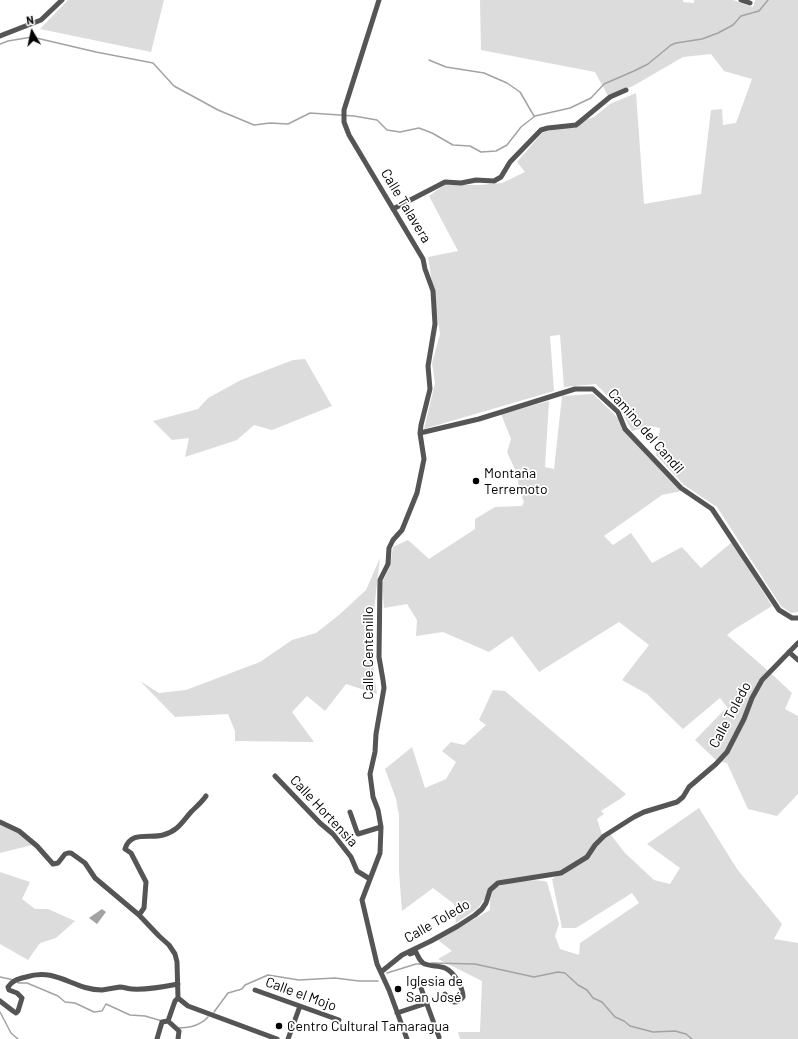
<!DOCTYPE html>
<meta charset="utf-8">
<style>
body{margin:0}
#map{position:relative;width:798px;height:1039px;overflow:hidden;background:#fff;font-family:Barlow,sans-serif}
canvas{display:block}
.north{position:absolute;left:12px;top:12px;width:40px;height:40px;-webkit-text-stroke:3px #fff;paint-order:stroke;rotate:351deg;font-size:11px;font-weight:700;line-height:16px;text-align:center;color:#000}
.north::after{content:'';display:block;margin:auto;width:14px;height:18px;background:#000;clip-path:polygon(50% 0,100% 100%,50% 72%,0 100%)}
</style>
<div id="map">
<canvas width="798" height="1039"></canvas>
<div class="north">N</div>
</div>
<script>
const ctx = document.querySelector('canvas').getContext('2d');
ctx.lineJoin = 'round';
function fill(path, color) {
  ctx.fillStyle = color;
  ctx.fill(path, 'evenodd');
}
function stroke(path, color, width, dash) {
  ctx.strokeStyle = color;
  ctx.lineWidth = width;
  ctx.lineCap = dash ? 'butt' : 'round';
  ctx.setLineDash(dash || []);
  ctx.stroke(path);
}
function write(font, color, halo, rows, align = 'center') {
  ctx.font = font + ' Barlow,sans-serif';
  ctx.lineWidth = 3.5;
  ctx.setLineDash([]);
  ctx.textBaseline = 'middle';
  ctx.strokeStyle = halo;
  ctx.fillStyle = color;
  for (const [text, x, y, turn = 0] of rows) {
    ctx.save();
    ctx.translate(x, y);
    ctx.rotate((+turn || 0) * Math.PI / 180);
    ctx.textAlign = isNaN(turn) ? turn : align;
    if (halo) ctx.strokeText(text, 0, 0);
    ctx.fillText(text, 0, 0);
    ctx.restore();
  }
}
fill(new Path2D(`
 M68,0H164L151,52L40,29Z
 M480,0H683V2L694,3V0H733L753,7L755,0H798V612L791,613L781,606L717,507L684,485L656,455L660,428L650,426L632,431L621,410L596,384L564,387L560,335L550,336L554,391L424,429L435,383L432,363L440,334L428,257L458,251L429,196L444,185H480L502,183L525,172L517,162L542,133L594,117L610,104L636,93L644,204L701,194L711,110L722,109L723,125L736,123L752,79L724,71L711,54L683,57L633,86L608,96L595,72L481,50Z
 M305,359L332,406L272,430L254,425L237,440L185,457L189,438L172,440L153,421L198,409L208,398L241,380L293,360Z
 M593,394L614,414L682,491L662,495L604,536L613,545L631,533L652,563L682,547L701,568L732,542L772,606L733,630L727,635L774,676L792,693L785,709L798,716V794L777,816L748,809L727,763L716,760L695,740L727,707L720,698L683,729L647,694L622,680L649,645L619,622L539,672L512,636L489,652L443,632L416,636L417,620L407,604L384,608L382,583L390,566L393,547L408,540L429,559L475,529V519L495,507L522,506L524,502L519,489L517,474L507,452L511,439L501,414L549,401L545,467L554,469L562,396Z
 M380,558L372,627L374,675L377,694L346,684L325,711L307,696L292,712L314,742L235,741V731L228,714L175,717L140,681L159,693L186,690L260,662L292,640L316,633L339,615L366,590Z
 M493,690L505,691L626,794L620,799L601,811L604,814L597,819L602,834L611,835L625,853L654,880L670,884L680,868L647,844L699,808L737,869L782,924L774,939L798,943V1039H460L458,1032H480L482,981L438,959L452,951L438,940L490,910V891L478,908L456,923L454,904L433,888L402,911L399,872V816L396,799L385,769L412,747L425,788L446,779L456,762L442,751L451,742L464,745L486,725L479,720ZM560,874L552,879L562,928H576L632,893L639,903L580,943L579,955L560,949L555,936L559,924L547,882C534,877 504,883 491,889L499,883Z
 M0,825L12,829L32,845L0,853Z
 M0,872L30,882L22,899L35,909H48L75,921L56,938L40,943L28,960L0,944Z`), '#dcdcdc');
fill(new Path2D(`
 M102,909L106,912L97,924L89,918Z`), '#a3a3a3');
stroke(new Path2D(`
 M0,44L8,41L32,37L96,52L153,63L174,86L218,110L254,125L270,123L288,124L310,113L354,116L377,120L387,130L400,132L419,128L432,133L453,145L470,146L481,152L496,151L507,145L521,127L535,116L570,108L591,98L604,84L634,71L648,64L671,45L676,43L702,39L718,33L733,25L741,16L759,11L768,0
 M429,60L446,67L484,73L507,83L520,92L534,116
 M431,963L475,964L534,977L558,972L565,973L578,985L587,990L593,998L602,1002L615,1017L624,1021L630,1026L653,1032L675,1031L686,1034L692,1039
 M387,973L416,964H421
 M0,977L14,980
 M17,982L19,983H27L58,996L65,1002L75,1003L94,1012L102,1011L106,1004L130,1015L145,1016L162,1021
 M0,1012L11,1033L18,1039
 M214,1012L228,993L242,989L245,985L268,975L299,980L335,978L359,981H378
 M178,1028C190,1028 200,1026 208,1017`), '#a3a3a3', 1.5);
stroke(new Path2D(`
 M379,0L344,110V122L349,135L423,259L425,269L433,291L435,324L428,366L430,389L421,425L420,433L424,459L417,493L402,530L393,540L389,548L388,564L380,580L379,657L383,680L384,688L376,734L375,752L370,774L373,797L378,810L381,827L380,853L362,900L377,964L389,990L407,1039
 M741,0L750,3
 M0,36L41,20L62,0
 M393,209L445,182L461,183L476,180L494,181L501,177L510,162L541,130L548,128L576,125L610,97L626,90
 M420,433L479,419L575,389H593L618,412L625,429L681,488L712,509L779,610L792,618H798
 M789,652L798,660
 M275,776L320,823L333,834L351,857L357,871L370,879
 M350,812L357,832L358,834L381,827
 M0,822L19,831L37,846L53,864L58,863L65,854L68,853H71L85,863L95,878L139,915L159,936L169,945L175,954L177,962L178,998L188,1006L277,1039
 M139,915L144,908L146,882L131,853L125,849C131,830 150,839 163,835C178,831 182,822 191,812C196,807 202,802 206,796
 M410,954L416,952C418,956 419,960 423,963C429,967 438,965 445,968C454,972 463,987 463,997C457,1005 449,1003 445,994
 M381,972L402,955L431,941L458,926L475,915L482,909L486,903L490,890L498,883L561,873L587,857L595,845L604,836L634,817L644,812L677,802L683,797L689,787L716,764L727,752L744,719L752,698L762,680L798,643
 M421,988L439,1037
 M255,990L339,1020
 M0,1001L13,1011L16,1013L18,1011L22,998L17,993L9,990L8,987C13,980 18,979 26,977C57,967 73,990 102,990C108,989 114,988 120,987C124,987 128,989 132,989C147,990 163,987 178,984
 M397,1013L427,1003
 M168,1021L179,1031L178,1039
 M157,1039L162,1022L168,1021L175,1001L178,998
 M288,1039L300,1006`), '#555', 5);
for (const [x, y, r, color] of [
 [476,481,4,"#000"],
 [398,989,4,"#000"],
 [279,1026,4,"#000"]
]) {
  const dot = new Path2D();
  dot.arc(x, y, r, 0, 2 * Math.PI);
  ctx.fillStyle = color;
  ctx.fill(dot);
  stroke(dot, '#fff', 1.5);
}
write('14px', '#000', '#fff', [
 ["Calle Talavera",406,206,59],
 ["Camino del Candil",646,431,49],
 ["Calle Centenillo",368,653,-90],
 ["Calle Toledo",730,715,-62],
 ["Calle Hortensia",324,811,47],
 ["Calle Toledo",437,921,-30],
 ["Calle el Mojo",301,994,20]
]);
write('14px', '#000', '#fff', [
 ["Montaña",484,473],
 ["Terremoto",484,489],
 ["Iglesia de",406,981],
 ["San José",406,997],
 ["Centro Cultural Tamaragua",287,1026]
], 'left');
</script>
